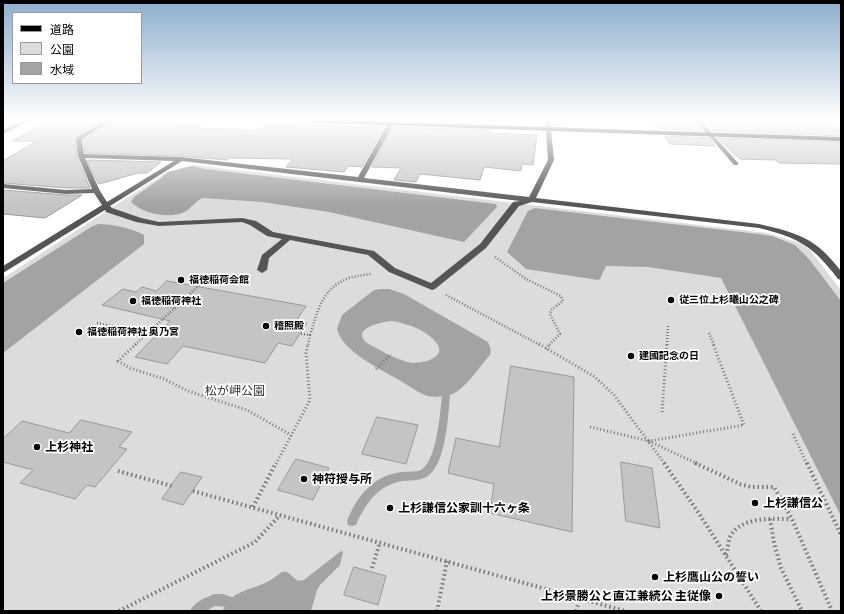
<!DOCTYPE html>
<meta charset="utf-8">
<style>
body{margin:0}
#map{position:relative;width:844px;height:614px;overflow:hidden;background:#fff;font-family:Commissioner,"Noto Sans JP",sans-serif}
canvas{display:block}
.frame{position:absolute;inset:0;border:4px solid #000;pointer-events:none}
.legend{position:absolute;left:12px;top:12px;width:130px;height:72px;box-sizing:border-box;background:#fff;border:1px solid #999;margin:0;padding:5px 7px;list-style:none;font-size:12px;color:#000}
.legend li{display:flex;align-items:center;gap:8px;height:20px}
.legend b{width:20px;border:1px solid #999}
</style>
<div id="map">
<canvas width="844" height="614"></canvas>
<div class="frame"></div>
<ul class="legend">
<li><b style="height:5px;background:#000"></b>道路</li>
<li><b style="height:11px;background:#dcdcdc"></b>公園</li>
<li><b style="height:11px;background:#a3a3a3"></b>水域</li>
</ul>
</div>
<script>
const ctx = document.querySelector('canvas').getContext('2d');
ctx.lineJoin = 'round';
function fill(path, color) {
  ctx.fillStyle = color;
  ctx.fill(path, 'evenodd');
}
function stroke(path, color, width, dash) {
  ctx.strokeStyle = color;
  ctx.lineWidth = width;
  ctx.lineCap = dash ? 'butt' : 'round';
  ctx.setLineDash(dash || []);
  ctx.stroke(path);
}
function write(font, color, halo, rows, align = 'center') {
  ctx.font = font + ' Commissioner,"Noto Sans JP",sans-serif';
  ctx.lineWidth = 3.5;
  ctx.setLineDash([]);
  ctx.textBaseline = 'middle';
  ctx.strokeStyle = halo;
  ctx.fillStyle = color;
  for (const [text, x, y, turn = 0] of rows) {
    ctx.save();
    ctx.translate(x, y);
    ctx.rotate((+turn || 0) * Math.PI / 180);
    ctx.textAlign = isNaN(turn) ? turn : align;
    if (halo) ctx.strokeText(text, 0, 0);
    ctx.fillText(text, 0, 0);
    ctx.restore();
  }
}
fill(new Path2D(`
 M194,165L767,233L800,243L810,250L841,290V611H3V278L167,172Z`), '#dcdcdc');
fill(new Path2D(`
 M191,166L206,169L496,204L497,207L464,242L329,212L262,202L203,198C197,200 192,207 186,211C172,220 143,214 131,202L134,197L160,179L168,172Z
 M535,208L758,234L772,236L795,245L809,259L841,301V516L721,278L648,267L606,266L600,279L598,280L526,269L507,252L528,211Z
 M98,224C113,224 131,228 144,235V244L3,353V283L91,227Z
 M381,289H389L404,294L488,342L491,350L490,355C480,366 464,391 450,395C444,397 435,397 428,396C418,393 408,385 399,380C380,369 342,351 337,329L342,315L374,290ZM392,321C406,323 430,331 438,345C446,360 416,365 407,362C393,358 380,350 367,343C350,328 382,322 392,321Z
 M341,551L343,552L340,565L320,585L317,590L311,611H223C228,593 248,590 263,584C270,581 276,576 282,572H287L298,581L304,580Z`), '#a3a3a3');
fill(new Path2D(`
 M446,393L449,394L450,396C448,416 446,462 429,475C422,481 412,480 403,481C379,484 365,504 356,525L352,526L348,525L347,521C357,496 373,476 401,472C407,471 417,473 422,469C437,459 440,413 442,396L443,394Z
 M215,594H223L232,597L234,601L232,605L228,607L215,606L206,611H190C194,602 206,597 215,594Z`), '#a3a3a3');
const building = new Path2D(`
 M49,120H104L75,138L77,157L90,188H66L3,183V161L36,141H13Z
 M114,120L164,121L161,123H176L174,125H202L199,128L259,130L266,124L384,127L362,167L348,166L344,172L286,167L293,159L229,158L227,160L181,156L85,153L84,140Z
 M427,120H489V124L427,122Z
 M653,120H694L702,131L660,129Z
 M702,120H821L841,131V136L712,131Z
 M393,127L490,130V133L537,135L533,165L522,164L521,171L484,167L480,180L420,174L416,182L394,180L401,168L372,167Z
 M665,136L709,138L715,146L670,144Z
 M718,138L841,142V164L779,163L776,160L740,159Z
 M87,160L161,162L147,173H138L99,184Z
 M3,190L66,195H82L45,218L3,214Z
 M167,281L306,306L296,321L307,323L292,346L278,343L265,363L183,346L167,364L135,357L170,321L102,305L123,289L136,292L142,287L156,291Z
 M511,366L574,377L572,532L490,513L494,484L448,473L456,438L499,447Z
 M377,417L418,425L406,464L362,454Z
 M81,420L132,432L119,447L127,449L95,487L87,485L75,499L20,483L33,470L3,462V439L22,421L69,433Z
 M296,459L329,468L313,500L278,490Z
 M621,462L652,468L660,528L626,521Z
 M181,472L202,477L183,505L162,499Z
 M354,567L386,576L378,605L344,595Z`);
fill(building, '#c4c4c4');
stroke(building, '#999', 1);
stroke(new Path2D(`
 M495,257L526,279L561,296L563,301L551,310L550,314L560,334L549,345
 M446,295L540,345
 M153,303L176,308
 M97,323L147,333
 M709,333L714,345
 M301,334L310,335L308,345
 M310,335C318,310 322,288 349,278C356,276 364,275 371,274
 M135,345L207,278
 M667,345L668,326`), '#777', 2.5, [1, 2]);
stroke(new Path2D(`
 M136,344L118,361L130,368L164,379L188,391L247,410L291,435
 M539,344L595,377L614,395L665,464
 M546,349L550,344
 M376,369L391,354
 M662,412L667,344
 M590,427L649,441L744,425L713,344
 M793,434L807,464
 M649,441L698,464
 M276,464L310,400L306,353L308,344`), '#777', 3, [1, 2.5]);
stroke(new Path2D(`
 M664,463L700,515L761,611
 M695,463L740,484L751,487H774L792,519L832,611
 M807,463L841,535
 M118,471L172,486
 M193,491L625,611
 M253,507L276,463
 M770,519L774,543L781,568L802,611
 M726,555C728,549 728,542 730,537C741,516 772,519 791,519
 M372,568L380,542
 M119,611L255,542L280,515
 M437,611L447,561
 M576,611L580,599`), '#777', 4, [1.5, 3]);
fill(new Path2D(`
 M24,120H31L3,134V130Z
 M107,120H113L82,139L84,154L181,157L358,177L388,123L391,121L394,123L364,178L529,197L548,160L545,120H550L554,160L536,198L759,224C798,233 816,238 841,271V280L838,279C813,246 799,238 759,228L532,202L519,206L486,248L435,289L432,290L389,272L368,255L290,240L269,258L267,270L262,273L257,270L262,255L282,239L267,236L250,225L242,222L159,226L136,222L106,212L105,210L3,273V266L102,205L94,193L66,194L3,188V184L66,190L92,189L78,156L76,138ZM85,158L174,161L107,202L100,191ZM182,161L520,201L513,202L480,244L431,283L395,268L374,251L273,232L256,221L242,218L159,222L141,218L112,208L110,206Z
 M695,120H700L738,163V165H734Z`), '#555');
fill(new Path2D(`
 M293,120H335L841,137V141L296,122Z`), '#000');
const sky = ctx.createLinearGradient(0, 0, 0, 206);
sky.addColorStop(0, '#8cadcc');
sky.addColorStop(0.58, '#fff');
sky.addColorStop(1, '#ffffff00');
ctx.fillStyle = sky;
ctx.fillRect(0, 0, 844, 206);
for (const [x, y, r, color] of [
 [181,280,4,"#000"],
 [671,300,4,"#000"],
 [133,301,4,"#000"],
 [266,326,4,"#000"],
 [79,332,4,"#000"],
 [631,356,4,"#000"],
 [37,447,4,"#000"],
 [304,479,4,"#000"],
 [755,503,4,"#000"],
 [390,508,4,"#000"],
 [655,577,4,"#000"],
 [719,596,4,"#000"]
]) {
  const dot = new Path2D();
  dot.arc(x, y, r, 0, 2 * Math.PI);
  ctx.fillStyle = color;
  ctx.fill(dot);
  stroke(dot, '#fff', 1.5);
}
write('bold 10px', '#000', '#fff', [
 ["福徳稲荷会館",189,280],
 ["従三位上杉曦山公之碑",679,300],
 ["福徳稲荷神社",141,301],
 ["稽照殿",274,326],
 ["福徳稲荷神社 奥乃宮",87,332],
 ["建國記念の日",639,356]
], 'left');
write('12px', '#333', '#fff', [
 ["松が岬公園",235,391]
]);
write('bold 12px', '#000', '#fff', [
 ["上杉神社",45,447],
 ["神符授与所",312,479],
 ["上杉謙信公",763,503],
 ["上杉謙信公家訓十六ヶ条",398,508],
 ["上杉鷹山公の誓い",663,577],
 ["上杉景勝公と直江兼続公 主従像",711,596,"right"]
], 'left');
</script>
